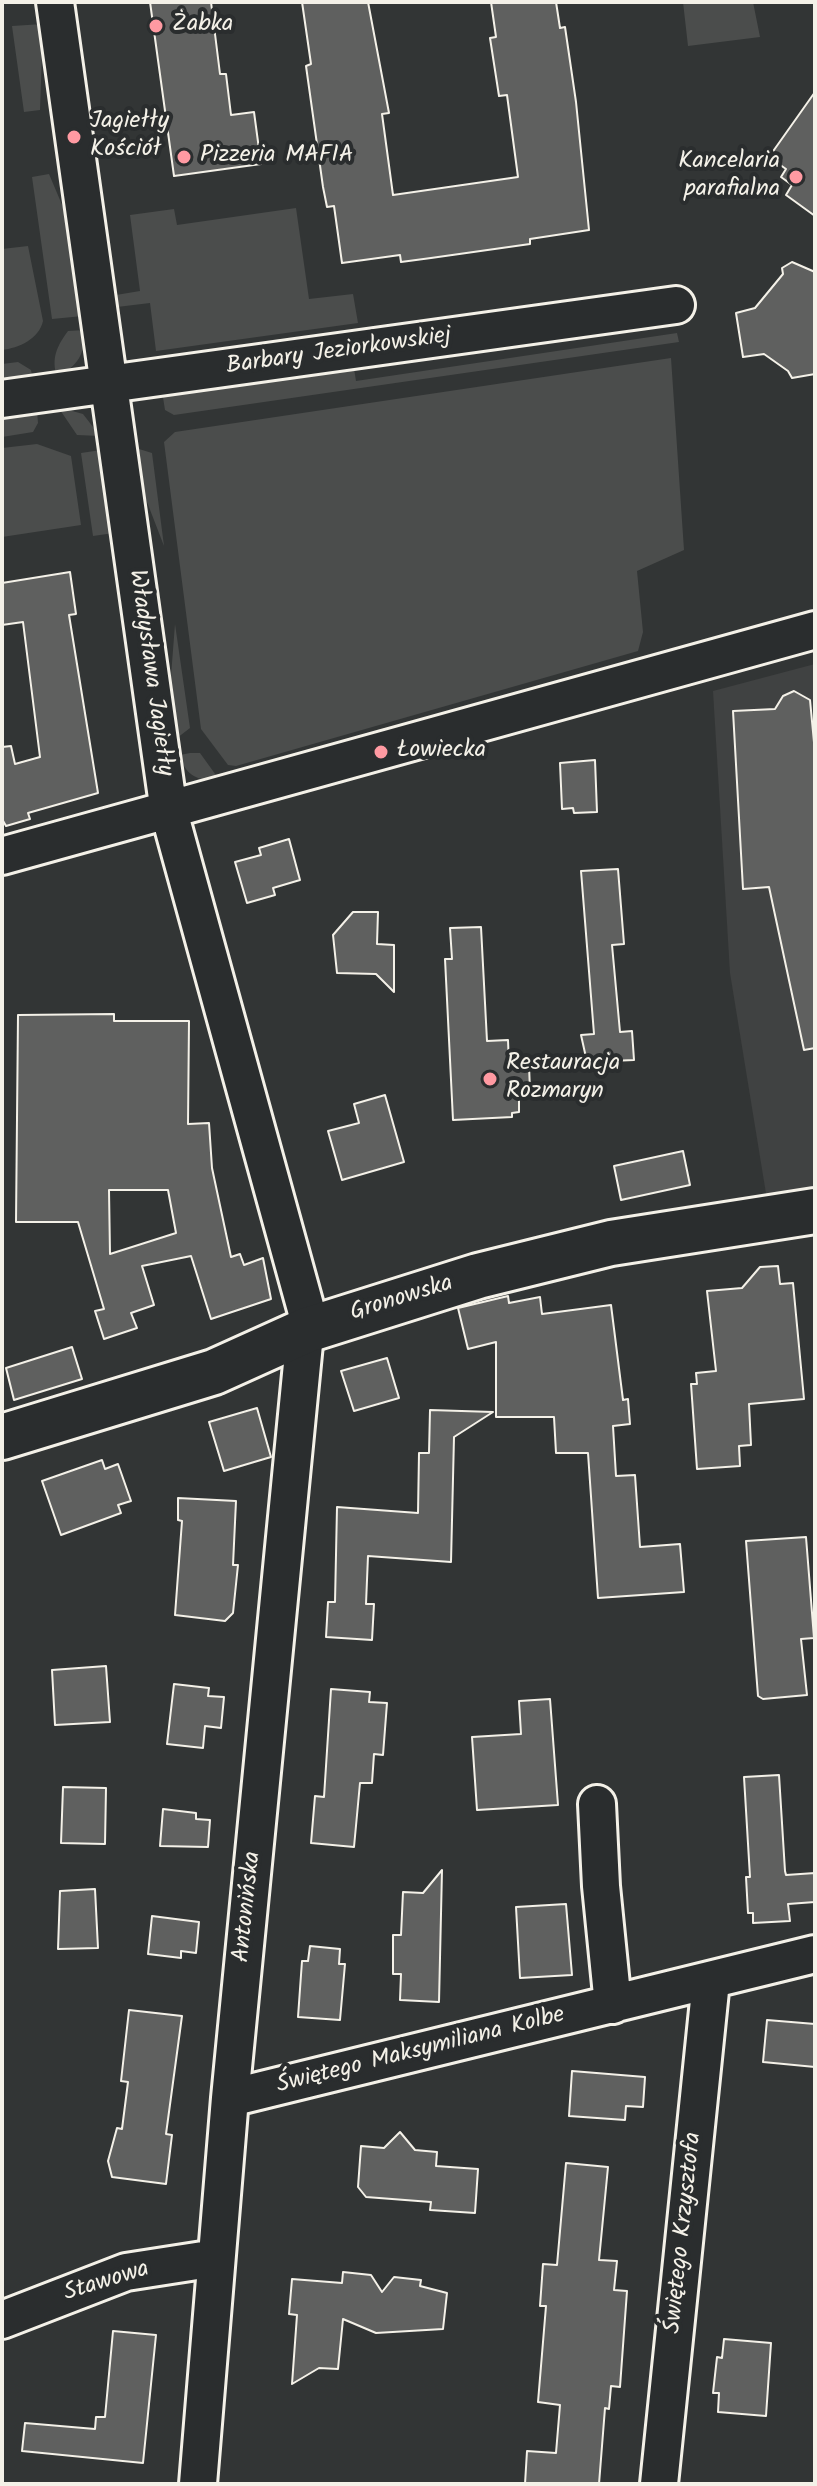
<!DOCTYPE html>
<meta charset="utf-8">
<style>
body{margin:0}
#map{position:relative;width:817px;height:2486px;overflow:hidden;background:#323535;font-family:Kalam,sans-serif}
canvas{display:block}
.frame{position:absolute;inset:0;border:4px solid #f4f1e8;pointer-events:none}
</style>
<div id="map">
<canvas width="817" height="2486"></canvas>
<div class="frame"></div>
</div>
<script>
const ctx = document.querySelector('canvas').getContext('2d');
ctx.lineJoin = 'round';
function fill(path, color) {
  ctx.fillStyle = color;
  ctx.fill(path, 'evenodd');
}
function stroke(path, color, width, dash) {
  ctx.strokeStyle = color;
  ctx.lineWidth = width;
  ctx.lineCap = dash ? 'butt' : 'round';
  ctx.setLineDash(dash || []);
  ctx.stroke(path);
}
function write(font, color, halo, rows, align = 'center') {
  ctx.font = font + ' Kalam,sans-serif';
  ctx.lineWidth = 8;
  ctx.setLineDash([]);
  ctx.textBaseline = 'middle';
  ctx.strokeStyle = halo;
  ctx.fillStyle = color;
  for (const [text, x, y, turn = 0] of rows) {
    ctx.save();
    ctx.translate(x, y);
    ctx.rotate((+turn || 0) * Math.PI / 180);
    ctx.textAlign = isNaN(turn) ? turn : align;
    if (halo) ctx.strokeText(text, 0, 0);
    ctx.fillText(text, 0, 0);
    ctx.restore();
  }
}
fill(new Path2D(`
 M815,664V1211L770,1218L730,973L713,691Z`), '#404242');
fill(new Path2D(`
 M683,2H753L760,37L688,46Z
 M43,24L40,110L24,112L12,26Z
 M49,174L71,226L83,316L52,319L32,177Z
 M296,208L309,299L353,294L358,323L156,351L150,303L117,307L116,295L140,291L130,215L174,209L177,225Z
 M28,246L43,321C39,339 19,348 2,350V249Z
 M85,330C85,354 78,366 57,377C51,358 57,346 68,331Z
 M677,333L679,342L174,415L165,410L162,391L353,362L356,381Z
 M671,358L684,550L637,571L643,632L638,651L236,766L228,765L201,729L164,442L175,432Z
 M18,362L31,370L32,375L2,381V364Z
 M58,407L83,414L100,436L77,435Z
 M37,411L38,423L33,432L2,437V415Z
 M37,444L71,456L81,525L2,537V448Z
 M139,449L152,453L164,546L142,489Z
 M101,450L114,533L93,536L81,453Z
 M175,624L190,728L177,738L170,689Z
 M190,753H200L218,778C200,783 184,775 180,755Z`), '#4b4d4c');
const building = new Path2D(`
 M150,2H211L220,74H226L231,115L254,112L261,164L174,176Z
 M302,2H368L389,113L382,114L393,195L518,177L507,95L499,96L490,38L496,37L491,2H556L560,28L565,27L576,102L589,230L530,239V244L431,258L401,262L400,255L342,263L334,206L327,207L323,187L306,66L311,64Z
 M815,92V216L786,195L792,185L781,177L786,169L769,157Z
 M792,262L815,272V374L792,378L788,371L764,354L743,357L736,313L755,308L783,274L782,268Z
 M70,572L76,614L69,615L98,793L28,813L30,819L6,826L2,819V747L11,746L15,764L40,757L23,622L2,625V583Z
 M794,691L810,700L815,753V1048L804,1050L769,887L743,889L733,711L775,709L783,696Z
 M595,760L597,812L574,813L573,808L562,809L560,763Z
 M289,839L300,880L273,888L275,895L247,903L235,862L261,855L259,848Z
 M618,869L624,944L612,945L620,1032L632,1031L634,1060L587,1062L581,1035L594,1034L581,871Z
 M353,912H378L377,944L394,945V992L376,974L337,973L333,935Z
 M481,927L487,1041L508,1040L509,1066L529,1065L530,1091L519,1092V1112L512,1113V1117L453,1120L445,959H452L450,928Z
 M114,1014V1021H189L188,1124L209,1123L212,1168L231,1257L240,1254L244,1265L263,1258L271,1299L211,1319L191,1256L142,1266L154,1305L131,1313L137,1328L104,1339L95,1311L104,1309L78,1222H16L18,1015ZM109,1190H168L176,1233L110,1254Z
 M385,1095L404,1162L342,1180L328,1131L359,1123L354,1104Z
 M683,1151L690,1185L621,1200L614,1166Z
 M778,1266L780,1284L793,1283L804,1399L749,1404L751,1445L739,1446L740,1466L697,1469L691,1384H697L696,1373L716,1371L707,1291L742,1288L760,1267Z
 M508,1296L509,1303L540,1297L542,1314L611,1305L623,1400L628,1399L630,1424L613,1426L616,1476L635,1475L640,1547L680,1544L684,1592L598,1598L588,1453H556L554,1417H496V1342L468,1349L458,1308Z
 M72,1347L82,1379L14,1400L6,1368Z
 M387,1358L399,1398L354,1411L341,1371Z
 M257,1408L271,1457L224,1471L209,1422Z
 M430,1410L493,1412L454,1437L451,1562L368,1556L366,1604H374L372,1640L326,1637L328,1602H335L337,1507L418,1513L419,1453H429Z
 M102,1460L105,1469L118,1464L131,1501L118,1505L121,1513L61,1535L42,1481Z
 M178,1498L236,1501L233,1565H238L233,1613L225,1621L175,1615L182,1521L178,1520Z
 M806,1537L814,1638L801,1639L807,1695L763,1699L758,1696L746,1541Z
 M106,1666L110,1722L55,1725L52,1670Z
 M174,1684L209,1688L208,1696L224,1697L221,1728L205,1726L203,1748L167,1744Z
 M331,1689L370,1692L369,1702L387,1703L383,1755L374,1754L372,1783H360L354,1847L311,1843L315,1796L324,1797Z
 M550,1699L558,1805L477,1810L472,1737L521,1734L519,1701Z
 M779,1775L785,1871L786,1875L815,1873V1902L788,1904L790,1921L753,1923V1913H748L746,1877H750L744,1777Z
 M63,1787L106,1788L105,1844L61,1843Z
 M163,1809L196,1813V1819L210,1820L208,1847L160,1846Z
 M442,1870L439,2002L400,2000L401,1974H393V1935H401L403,1892L423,1893Z
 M95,1889L98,1948L58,1949L60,1891Z
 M566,1904L572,1975L520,1978L516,1907Z
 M152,1916L199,1922L196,1953L181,1951V1958L148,1954Z
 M310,1946L340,1949L339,1964H345L340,2020L298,2017L302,1961H308Z
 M129,2010L182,2016L166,2134L172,2135L166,2184L112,2177L108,2161L117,2128L122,2129L128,2082L121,2081Z
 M767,2020L815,2024V2067L763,2062Z
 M572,2071L645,2077L643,2107L626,2106L625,2120L569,2116Z
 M400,2132L415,2150L437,2152L436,2166L478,2169L475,2213L430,2210L431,2202L366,2197L358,2187L361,2146L384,2148Z
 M566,2163L608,2167L599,2260L617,2261L614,2290L627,2291L620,2387L611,2386L609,2409L605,2408L599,2484H525L527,2451L556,2453L560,2405L538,2402L546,2306H540L543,2264L557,2265Z
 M343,2272L371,2275L382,2292L394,2277L421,2280L420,2286L447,2293L443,2329L376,2333L343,2319L338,2369L319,2368L292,2384L297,2315L289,2314L292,2279L342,2283Z
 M113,2331L156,2335L143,2463L22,2451L25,2423L95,2429L96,2417H105Z
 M724,2339L771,2343L766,2416L718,2412L719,2393H713L717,2357L722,2358Z`);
fill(building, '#5f605f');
stroke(building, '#f4f1e8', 2);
const street = new Path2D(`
 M55,2L169,812L307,1313L230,2098L198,2484
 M2,399L676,305
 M2,856L815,630
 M597,1804L601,1886L613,2005
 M230,2098L815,1954
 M2,2320L126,2272L216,2258
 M659,2484L711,1981`);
const secondary = new Path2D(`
 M2,1437L214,1372L307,1330L478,1276L611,1243L815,1211`);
stroke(street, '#f4f1e8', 42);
stroke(secondary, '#f4f1e8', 50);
stroke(street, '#2a2d2e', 36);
stroke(secondary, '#2a2d2e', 44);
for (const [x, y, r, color] of [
 [156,26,8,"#ff9aa2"],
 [74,137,8,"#ff9aa2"],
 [184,157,8,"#ff9aa2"],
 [796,177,8,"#ff9aa2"],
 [381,752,8,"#ff9aa2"],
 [490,1079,8,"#ff9aa2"]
]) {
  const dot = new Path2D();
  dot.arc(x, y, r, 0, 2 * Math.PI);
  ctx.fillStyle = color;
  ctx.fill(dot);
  stroke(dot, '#2a2d2e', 3);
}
write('24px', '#f4f1e8', '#2a2d2e', [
 ["Żabka",172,26],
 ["Jagiełły",90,123],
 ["Kościół",90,151],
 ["Pizzeria MAFIA",200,157],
 ["Kancelaria",780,163,"right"],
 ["parafialna",780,191,"right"],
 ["Łowiecka",397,752],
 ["Restauracja",506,1065],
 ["Rozmaryn",506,1093]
], 'left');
write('24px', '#f4f1e8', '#2a2d2e', [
 ["Barbary Jeziorkowskiej",339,353,-8],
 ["Władysława Jagiełły",149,673,82],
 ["Gronowska",402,1300,-17],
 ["Antonińska",249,1907,-84],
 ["Świętego Maksymiliana Kolbe",421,2052,-14],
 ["Świętego Krzysztofa",685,2233,-84],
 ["Stawowa",107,2283,-17]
]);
</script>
